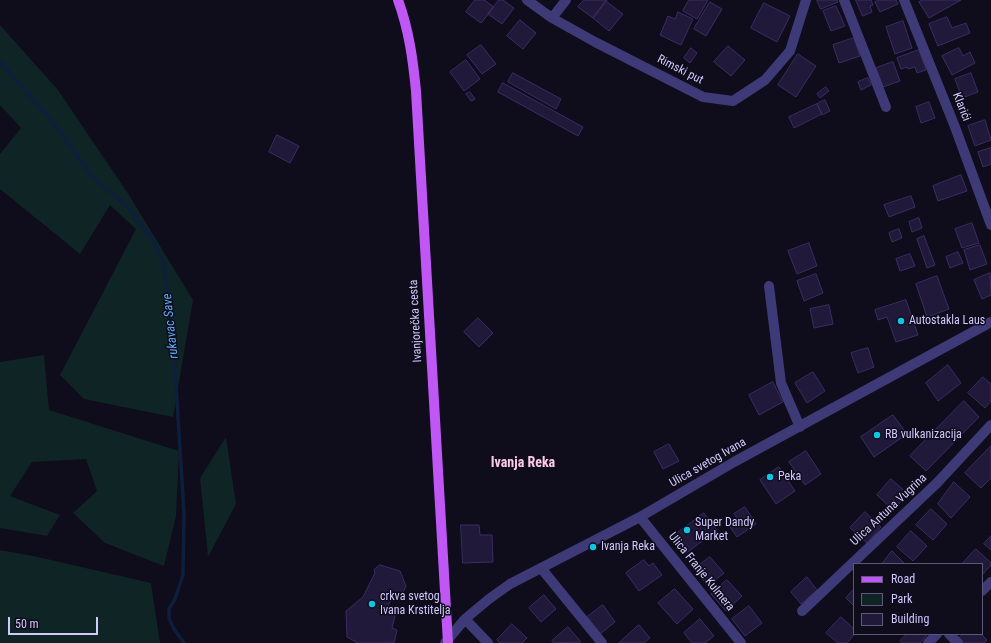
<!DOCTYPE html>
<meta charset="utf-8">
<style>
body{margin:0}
#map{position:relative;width:991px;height:643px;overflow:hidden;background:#0f0c1b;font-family:"Roboto Condensed",sans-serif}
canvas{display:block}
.legend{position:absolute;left:853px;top:563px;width:130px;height:72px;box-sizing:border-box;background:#0f0c1b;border:1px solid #5c5875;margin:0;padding:5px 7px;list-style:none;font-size:12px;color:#d0c9fc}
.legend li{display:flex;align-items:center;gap:8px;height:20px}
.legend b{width:20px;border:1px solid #5c5875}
.scale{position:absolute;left:8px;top:617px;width:90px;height:18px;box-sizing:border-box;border:2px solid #d0c9fc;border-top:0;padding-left:5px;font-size:12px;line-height:14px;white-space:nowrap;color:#d0c9fc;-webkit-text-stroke:3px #0f0c1b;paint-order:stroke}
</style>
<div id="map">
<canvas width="991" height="643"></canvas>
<ul class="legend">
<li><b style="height:5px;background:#be57f4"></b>Road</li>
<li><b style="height:11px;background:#0f2424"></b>Park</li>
<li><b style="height:11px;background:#21193a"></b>Building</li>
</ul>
<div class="scale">50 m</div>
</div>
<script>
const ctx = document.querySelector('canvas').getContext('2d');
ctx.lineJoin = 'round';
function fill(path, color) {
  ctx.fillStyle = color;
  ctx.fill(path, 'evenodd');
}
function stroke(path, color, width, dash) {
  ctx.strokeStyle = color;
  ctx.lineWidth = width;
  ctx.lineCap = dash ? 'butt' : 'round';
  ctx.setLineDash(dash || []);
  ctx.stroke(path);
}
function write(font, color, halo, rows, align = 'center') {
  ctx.font = font + ' "Roboto Condensed",sans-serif';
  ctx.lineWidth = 3;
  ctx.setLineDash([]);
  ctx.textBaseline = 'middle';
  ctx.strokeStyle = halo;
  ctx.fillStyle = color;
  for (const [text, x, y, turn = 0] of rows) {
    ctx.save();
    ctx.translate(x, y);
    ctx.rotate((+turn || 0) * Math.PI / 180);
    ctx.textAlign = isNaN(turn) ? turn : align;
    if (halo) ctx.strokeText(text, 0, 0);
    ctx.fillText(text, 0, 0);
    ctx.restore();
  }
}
fill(new Path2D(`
 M0,25L58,90L129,195L193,300L173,417L84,399L60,375L136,229L110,205L80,254L0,189V154L21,128L0,105Z
 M44,355L49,410L179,451L176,516L164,566L105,543L73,513L97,491L86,459L32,462L10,496L60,515L47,536L0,528V362Z
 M226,437L236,504L208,557L200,478Z
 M0,550L38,557L151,583L160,643H0Z`), '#0f2424');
stroke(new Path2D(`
 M0,62L57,127L92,177L128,207L152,239L164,265L173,338L184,513L183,575L175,599L169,609V618L174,629L184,643`), '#0e1f3d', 3.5);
const building = new Path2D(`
 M475,0H484L494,7L481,23L466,12Z
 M499,0H503L514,8L502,24L488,14Z
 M584,0H607L593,18L578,7Z
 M689,0H708L697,19L683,11Z
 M817,0H837L838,2L821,9Z
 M856,0H871L873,5L870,6L872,12L863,16Z
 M880,0H896L898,4L880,12L875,2Z
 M923,0H961L929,18L919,2Z
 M606,1L623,14L609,31L593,18Z
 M710,2L722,9L706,36L694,29Z
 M764,3L790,16L777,42L751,28Z
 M836,6L845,26L831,31L823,11Z
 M678,12L693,19L681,45L660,35L668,16L675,19Z
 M947,17L952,28L966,23L970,33L938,46L929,24Z
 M520,20L536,33L523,49L507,36Z
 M903,21L912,48L895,54L886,27Z
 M854,38L860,56L839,63L833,45Z
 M481,45L496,64L482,74L467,55Z
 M728,46L745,60L731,76L714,62Z
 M691,48L697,53L690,63L684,58Z
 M959,48L963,56L970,52L975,63L952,75L942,56Z
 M919,50L926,70L917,73L915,67L908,69L907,67L901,69L897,58Z
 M798,54L816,66L796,97L778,85Z
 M466,60L480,79L464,91L450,72Z
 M893,62L900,81L883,87L876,68Z
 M513,73L561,99L556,109L508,82Z
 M971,73L978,92L962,98L955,79Z
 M868,78L871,85L861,90L858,82Z
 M503,83L583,127L578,136L498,92Z
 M826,87L829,91L820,98L817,94Z
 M470,92L475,99L471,101L466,94Z
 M825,100L830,111L822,115L817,104Z
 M929,102L935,118L921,123L916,107Z
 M817,104L822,114L794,128L789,117Z
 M985,120L991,140L975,146L968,126Z
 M277,135L299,146L290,163L269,152Z
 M991,148V164L983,167L978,152Z
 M961,175L967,191L938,201L933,186Z
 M911,196L915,207L889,217L884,205Z
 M919,218L922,228L912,232L909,222Z
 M972,223L979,243L962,248L955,229Z
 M899,229L902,238L892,242L889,233Z
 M924,236L935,265L927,268L917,239Z
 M809,243L817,266L797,274L788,251Z
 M980,245L987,264L970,270L964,250Z
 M958,252L963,263L950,268L946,257Z
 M910,254L915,266L900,271L896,259Z
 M990,273L991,295L982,299L974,280Z
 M816,274L823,293L804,301L797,281Z
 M937,276L949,309L927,317L916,284Z
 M906,300L918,335L896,342L887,317L878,320L875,310Z
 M829,305L833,324L814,328L810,309Z
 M478,318L493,333L479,347L464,332Z
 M868,348L874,367L858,373L851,353Z
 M948,365L961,383L938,401L926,383Z
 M813,372L825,391L807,403L795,383Z
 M983,377L991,384V401L985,408L968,393Z
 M773,382L783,402L759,415L749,395Z
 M964,401L979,417L926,471L910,456Z
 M893,415L907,434L874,457L861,437Z
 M669,444L679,461L663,469L654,452Z
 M991,446V478L981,488L965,473Z
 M806,451L821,474L805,485L789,462Z
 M779,467L795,491L776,504L760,480Z
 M891,479L908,494L893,510L877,495Z
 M954,482L970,497L951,518L938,504Z
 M745,507L756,524L737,537L728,524L737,518L734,514Z
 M931,509L947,524L933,540L916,525Z
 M865,512L881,527L867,543L850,528Z
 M704,513L717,530L685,554L672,537Z
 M461,525H479L480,535H492L493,562L463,563Z
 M911,531L927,546L913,561L897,547Z
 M991,536V550L984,544Z
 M976,549L991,563V565L982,575V564H962Z
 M892,551L905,564H882Z
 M710,557L724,573L708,586L694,569Z
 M644,560L649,566L653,563L662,575L639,591L626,573Z
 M380,565L400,571L406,586L400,599L391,600L387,608L395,616L392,628L397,630L394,643L388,642L386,643H358L347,637L346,611L363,597L375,573L374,570Z
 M807,577L817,590L801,604L791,592Z
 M727,580L742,596L726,611L711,594Z
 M675,589L693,609L677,624L658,603Z
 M854,589V606L846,598Z
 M544,595L556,609L541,622L529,608Z
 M603,605L615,622L600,634L587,617Z
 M749,606L762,623L745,636L732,619Z
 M841,617L854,629V634H855L847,643H838L826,633Z
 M700,619L714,636L705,643H692L684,633Z
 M512,624L527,638L522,643H500L497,640Z
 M639,625L650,638L644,643H619Z
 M568,627L581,642L554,643L552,641Z
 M907,634H925L927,635L920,643H903L900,641Z
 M963,634H981L987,640L984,643H959L957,641Z`);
fill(building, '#21193a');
stroke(building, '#3a2d65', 1);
stroke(new Path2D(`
 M527,0L552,18L595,42L703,97L733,101L765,80L790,51L806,0
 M844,0L886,107
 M904,0L955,127L991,225
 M552,18L566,0
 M769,286L781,383L800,427
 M640,517L741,643
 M541,568L602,643
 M982,591L991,582
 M802,611L937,483L991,425
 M465,619L488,643
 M949,634L958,643
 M445,643L465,619L489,599L510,584L640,517L734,462L991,322
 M928,643L937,634`), '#3e3a77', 10);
stroke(new Path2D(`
 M398,0C409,30 413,60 416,91L448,643`), '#be57f4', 10);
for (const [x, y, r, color] of [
 [901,321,4,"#0ec7e2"],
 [877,435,4,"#0ec7e2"],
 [770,477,4,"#0ec7e2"],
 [687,530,4,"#0ec7e2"],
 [593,547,4,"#0ec7e2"],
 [372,604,4,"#0ec7e2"]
]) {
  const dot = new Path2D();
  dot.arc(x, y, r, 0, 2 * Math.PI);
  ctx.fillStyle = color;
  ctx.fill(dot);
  stroke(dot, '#0f0c1b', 1.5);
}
write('12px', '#d0c9fc', '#0f0c1b', [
 ["Rimski put",680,70,27],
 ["Klarići",961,107,68],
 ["Ivanjorečka cesta",416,321,-93],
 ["Ulica svetog Ivana",708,463,-30],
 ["Ulica Antuna Vugrina",889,510,-43],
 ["Ulica Franje Kulmera",701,572,51]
]);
write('12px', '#d0c9fc', '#0f0c1b', [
 ["Autostakla Laus",909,321],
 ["RB vulkanizacija",885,435],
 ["Peka",778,477],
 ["Super Dandy",695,523],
 ["Market",695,537],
 ["Ivanja Reka",601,547],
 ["crkva svetog",380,597],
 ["Ivana Krstitelja",380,611]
], 'left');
write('italic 13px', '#5eaaf5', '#0f0c1b', [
 ["rukavac Save",171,326,-96]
]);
write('bold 14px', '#fccbe8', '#0f0c1b', [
 ["Ivanja Reka",523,463]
]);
</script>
